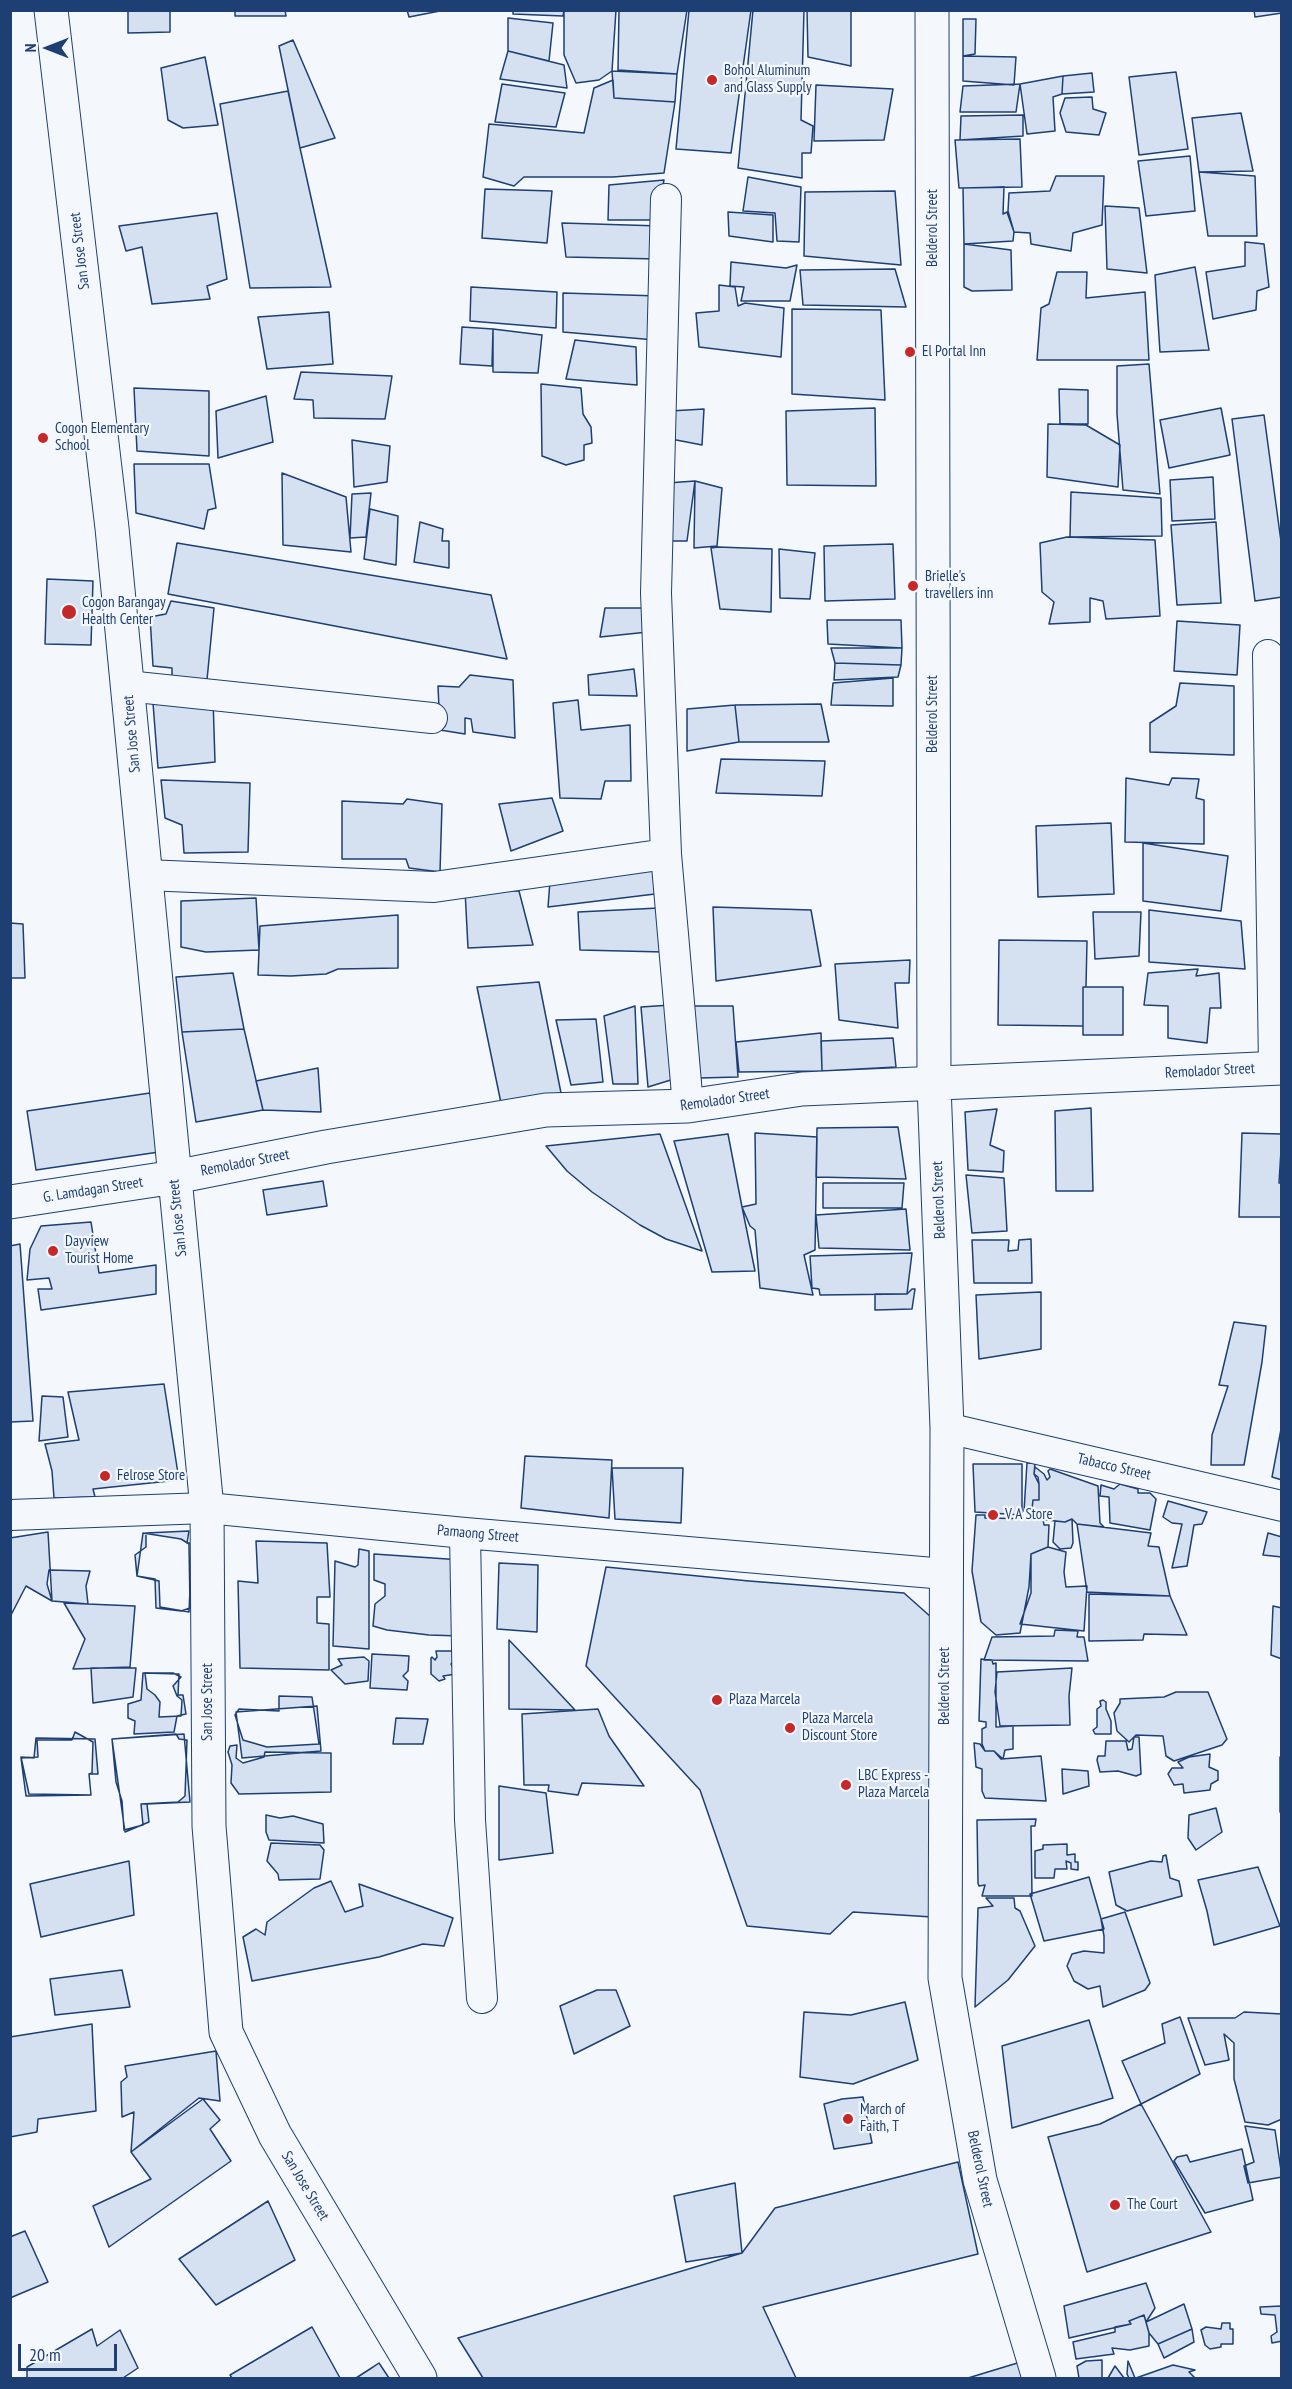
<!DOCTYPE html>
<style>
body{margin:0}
#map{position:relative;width:1292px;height:2389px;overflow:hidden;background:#f4f7fb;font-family:"PT Sans Narrow",sans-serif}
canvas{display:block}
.frame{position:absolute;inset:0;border:12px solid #1d3f73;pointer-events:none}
.north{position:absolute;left:18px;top:18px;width:60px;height:60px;-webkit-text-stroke:4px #f4f7fb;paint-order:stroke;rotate:270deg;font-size:16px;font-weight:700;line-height:24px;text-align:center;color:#1d3f73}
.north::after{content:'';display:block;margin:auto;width:21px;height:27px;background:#1d3f73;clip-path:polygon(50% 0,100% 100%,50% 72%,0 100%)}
.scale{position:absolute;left:18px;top:2344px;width:99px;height:27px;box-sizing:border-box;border:3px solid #1d3f73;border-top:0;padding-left:8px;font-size:18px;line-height:21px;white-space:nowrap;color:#1d3f73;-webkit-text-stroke:4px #f4f7fb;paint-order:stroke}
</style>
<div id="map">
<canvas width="1292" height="2389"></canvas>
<div class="frame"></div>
<div class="north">N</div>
<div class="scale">20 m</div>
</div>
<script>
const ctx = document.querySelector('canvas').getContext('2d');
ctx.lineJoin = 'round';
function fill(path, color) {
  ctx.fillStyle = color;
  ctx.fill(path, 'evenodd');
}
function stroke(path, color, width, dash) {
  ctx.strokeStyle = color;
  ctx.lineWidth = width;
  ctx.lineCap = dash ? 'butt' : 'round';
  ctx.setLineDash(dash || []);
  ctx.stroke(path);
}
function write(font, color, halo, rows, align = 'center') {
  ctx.font = font + ' "PT Sans Narrow",sans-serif';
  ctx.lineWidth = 4.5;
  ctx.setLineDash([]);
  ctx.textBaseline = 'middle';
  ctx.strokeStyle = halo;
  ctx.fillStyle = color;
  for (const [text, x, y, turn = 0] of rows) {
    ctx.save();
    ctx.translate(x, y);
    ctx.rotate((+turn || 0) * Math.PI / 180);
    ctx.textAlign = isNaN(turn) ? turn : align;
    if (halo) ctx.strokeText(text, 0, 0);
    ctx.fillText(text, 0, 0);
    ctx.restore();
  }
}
const building = new Path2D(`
 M128,10H170V32L128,33Z
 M235,10H285L286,16H235Z
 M407,10H445L409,17Z
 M513,10H564L563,16L513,14Z
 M564,10H616L612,71L599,80L576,83L564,55Z
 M619,10H687L677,74L618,70Z
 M689,10H751L731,153L676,149Z
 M753,10H804L801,120L813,126L811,153H802V178L738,168Z
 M807,10H851V66L808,57Z
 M1254,10H1282V13L1255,17Z
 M508,18L553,23L549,61L508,51Z
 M963,19H976L975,54L963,56Z
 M293,40L335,138L300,148L279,46Z
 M508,51L564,65L567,88L500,79Z
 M963,56L1016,57L1014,85L963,81Z
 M205,57L218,125L183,128L168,120L161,68Z
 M612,71L677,74L675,102L614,98Z
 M1176,72L1188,149L1139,155L1129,77Z
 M1092,73L1094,92L1062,94L1063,76Z
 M1063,76L1062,94L1053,97L1055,131L1027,134L1020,84Z
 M613,80L614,98L675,102L664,173L613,177H524L514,186L483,177L489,124L584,133L594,88Z
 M502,84L565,93L556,127L495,122Z
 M1020,84L1016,112H960L963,86Z
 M816,85L893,89L884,140L814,141Z
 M288,91L300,148L331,287L250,288L220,104Z
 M1092,97L1093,109L1106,113L1099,135L1066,132L1060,113L1065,98Z
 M1241,113L1253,171L1199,172L1192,118Z
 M1023,115V136L960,140L961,116Z
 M1020,139L1022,187L959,188L955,140Z
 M1190,156L1195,211L1146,216L1138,161Z
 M1199,172L1255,176L1257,236H1208Z
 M1056,176H1104L1102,225L1073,233L1071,251L1031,244L1030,233L1014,232L1008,211L1009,193L1050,191Z
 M748,177L801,187L799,242L777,241L775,213L743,211Z
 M664,180L656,220H608L609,185Z
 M1004,187L1003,214L1007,212L1014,232L1013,241L964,244L963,188Z
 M485,189L552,191L547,243L482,238Z
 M895,191L901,265L804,256L805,192Z
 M1105,206L1139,208L1147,273L1107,269Z
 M728,212L773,215V242L729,236Z
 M217,213L227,279L207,286L210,299L152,304L142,247L126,251L119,226Z
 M562,223L660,226L658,259L566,257Z
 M1245,242L1264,244L1269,287L1257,291L1256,310L1213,319L1206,272L1245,266Z
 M964,244L1011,250L1012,290L972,291L964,287Z
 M731,262L786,268L797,265L790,301H741L744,287L730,286Z
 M1195,267L1209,350L1160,352L1155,275Z
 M895,269L906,307L803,305L800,270Z
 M1057,272H1087L1086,298L1145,292L1149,360H1037L1041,308L1049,304Z
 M719,285L735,287L738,306L745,303L784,308L781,357L699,347L696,313L719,311Z
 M471,287L557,292L556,328L470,321Z
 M563,293L658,296L655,340L563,332Z
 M792,309L881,310L885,400L792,394Z
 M329,312L333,364L267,369L258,317Z
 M462,327L493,329L492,366L460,364Z
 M493,329L542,335L538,373L493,372Z
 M575,340L636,347L637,385L566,379Z
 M1149,364L1160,494L1123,490L1117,414V366Z
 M301,372L392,376L385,419L314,418L313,400L294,399Z
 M541,384L581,388L583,414L591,427L592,443L584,445V460L566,465L542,456Z
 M134,388L209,391V456L137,451Z
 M1059,389L1088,390V424H1060Z
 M266,396L273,442L218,458L216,411Z
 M875,408L876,486L787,485L786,411Z
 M1221,408L1230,455L1169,468L1160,420Z
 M704,409L702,445L666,438L670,411Z
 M1264,415L1282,549V597L1255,601L1232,419Z
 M1048,424L1086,425L1120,445L1118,487L1047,477Z
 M352,440L390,446L387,482L354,487Z
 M134,464H209L216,508L208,510L204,529L136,513Z
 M282,473L346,497L351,552L283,545Z
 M1213,477L1215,519L1172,521L1170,480Z
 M695,481L722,488L717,546L694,548Z
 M695,481L687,541H666L667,483Z
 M1071,492L1161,498L1162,536L1070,537Z
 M371,493L366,537L350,538L352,494Z
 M370,509L398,516L396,565L364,559Z
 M420,522L443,529L442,541H449V568L414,562Z
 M1216,522L1221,603L1177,605L1171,525Z
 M1067,537L1155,540L1160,616L1106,619L1103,601L1090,598V622L1049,624L1054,602L1042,592L1040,543Z
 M177,543L491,595L507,659L168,594Z
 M893,544L895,599L825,601L824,546Z
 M718,547L772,549L771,612L720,609L711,548Z
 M779,549L815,553L810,599L780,598Z
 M47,579L93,581L91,645L45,644Z
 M171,601L214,608L206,690L172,681V668L153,666L150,617L166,614Z
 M605,608H645L648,632L600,637Z
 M827,620H901L902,648L828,644Z
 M1177,621L1240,625L1237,675L1174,671Z
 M831,648H902L901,665L835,663Z
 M835,663L901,665L898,677L834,680Z
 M634,669L637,696L589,695L588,675Z
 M470,675L513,680L515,738L473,732L471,719L465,718V734L440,730L438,686L459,687Z
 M893,678V706L831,705L833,683Z
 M1180,683L1234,686V755L1150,752V723L1176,706Z
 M213,698L215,762L158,768L153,703Z
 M578,700L581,730L630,725L631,781H605L601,799L560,798L553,703Z
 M821,704L829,742H739L735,705Z
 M735,705L739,742L687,751V709Z
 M721,759L825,761L822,796L716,793Z
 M1126,778L1169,785L1172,778L1199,779L1196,798L1204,800V844L1125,842Z
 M161,780L250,783L248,852L184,853L182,825L165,818Z
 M552,798L563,831L511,851L499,804Z
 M407,799L442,804L440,872L409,868L406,859H342V801L403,804Z
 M1111,823L1114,894L1038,897L1036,826Z
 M1143,843L1228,856L1221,911L1143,901Z
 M653,863L655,894L548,907L550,881Z
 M465,890L519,891L533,945L468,948Z
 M256,898L259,950L206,952L181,947V901Z
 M713,907L811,910L821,966L716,981Z
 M659,908L664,952L580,950L578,912Z
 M1149,910L1241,921L1245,969L1149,962Z
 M1093,912H1141L1139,956L1095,959Z
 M398,915V968L338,969L326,974L291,976L258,975L260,926Z
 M10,923L23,924L25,978H10Z
 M999,940L1087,941L1086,987H1083V1026L998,1025Z
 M910,960L909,983H895L898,1028L839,1020L835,964Z
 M1198,969L1196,976L1219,973L1221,1008H1210L1207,1043L1168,1038V1006L1144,1005L1148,973Z
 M233,973L244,1029L182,1032L176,977Z
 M539,982L561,1093L501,1103L477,987Z
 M1083,987H1123V1035H1083Z
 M671,1005L674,1079L648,1087L641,1007Z
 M635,1006L638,1084H613L604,1016Z
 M690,1006H733L738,1077L700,1078Z
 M596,1019L603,1082L571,1085L556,1020Z
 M244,1029L263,1110L196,1122L182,1032Z
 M821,1033L822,1071L739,1072L736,1042Z
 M893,1038L896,1067L822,1071L821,1041Z
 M318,1068L321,1112L263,1110L256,1081Z
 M150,1093L159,1152L36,1170L27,1111Z
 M1091,1108L1093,1191H1056L1055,1111Z
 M997,1109L990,1145L1004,1151L1003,1172L968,1170L965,1112Z
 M898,1127L906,1179L816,1177L817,1128Z
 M755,1133L817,1137L815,1250L804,1255L813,1295L760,1288L755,1230L750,1226L742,1207L756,1204Z
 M1242,1133L1282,1134L1279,1183H1282V1217H1239Z
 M660,1134L702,1251L666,1239L640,1225L592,1192L567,1171L546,1146Z
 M728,1134L742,1207L755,1271L712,1272L674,1141Z
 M966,1175L1004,1178L1007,1231L972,1233Z
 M323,1181L327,1206L267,1215L263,1190Z
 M823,1183H904L902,1208H823Z
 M906,1209L910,1250L819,1248L816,1215Z
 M91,1222L99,1273L156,1265V1294L41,1310L38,1289H52L49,1278L27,1280L30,1249L41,1226Z
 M1031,1239L1032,1283H974L972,1240H1009L1008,1251L1018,1250L1019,1240Z
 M20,1244L33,1421L10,1422V1246Z
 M912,1253L907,1294L820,1295L819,1289L812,1288L810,1256Z
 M912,1289H915L912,1309L875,1310V1294H907Z
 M1041,1292V1349L979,1359L976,1295Z
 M1234,1322L1266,1326L1262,1362L1244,1465H1211L1212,1435L1228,1386L1219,1385Z
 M164,1384L179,1480L93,1489L95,1497L54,1498L52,1471L45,1444L79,1440L68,1392Z
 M42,1396L63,1397L68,1437L39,1441Z
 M1282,1424V1480L1272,1477Z
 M525,1456L612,1460L609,1518L521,1508Z
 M1027,1463H1035L1034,1474L1038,1477L1039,1484V1500H1033L1032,1509L1024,1511Z
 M973,1464H1022V1515L975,1512Z
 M1035,1467L1044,1474L1047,1480L1050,1477L1048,1471L1050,1469L1098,1486L1100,1523L1104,1527L1077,1524L1072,1519L1065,1522L1038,1519L1032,1509L1033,1500H1039V1484L1034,1474Z
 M612,1468H683L681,1523L615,1519Z
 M1120,1484L1138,1489V1493H1150L1156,1499L1150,1530L1110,1523L1109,1497L1100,1496L1101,1485L1114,1489Z
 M1168,1501L1207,1512L1202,1524L1194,1525L1187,1566L1172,1568L1182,1524L1172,1523L1163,1517Z
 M976,1515H985V1518L1043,1519L1044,1525H1049L1048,1547L1031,1554L1029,1587L1020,1633L996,1635L981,1622L972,1571Z
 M1072,1519L1073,1543L1071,1548L1060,1549L1053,1542L1055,1521L1065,1522Z
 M1077,1524L1151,1533L1148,1546L1159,1547L1170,1596L1087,1592Z
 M189,1531L187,1543H192L189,1612L160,1607L159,1581L137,1576L135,1555L146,1547V1533Z
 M48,1532L52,1601L26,1586L10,1617V1538Z
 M143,1533L181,1539L189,1544L190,1608L181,1611L156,1608L155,1579L137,1576Z
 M1268,1533L1282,1537V1557L1263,1555Z
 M256,1541L327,1543L330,1597H317V1623L329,1624V1670L240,1668L238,1581L258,1583Z
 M1048,1547L1066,1552L1064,1572L1066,1587L1087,1586L1084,1631L1020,1624L1031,1593V1554Z
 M359,1549L369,1551V1649L333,1646L335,1561L355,1567L358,1565Z
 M374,1554L462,1560L460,1636L429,1635L387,1630L373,1626L375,1604L385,1596V1584L374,1580Z
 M499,1563L538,1565L537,1632L497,1629Z
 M606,1567L749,1581L904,1593L940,1625L932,1917L853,1912L830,1934L747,1926L700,1790L586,1666Z
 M49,1570L90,1571L86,1586L88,1604L52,1601L47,1584Z
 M1089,1594L1170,1596L1187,1635L1144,1634L1143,1640L1089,1641Z
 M64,1603L135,1606L130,1667L73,1669L85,1639Z
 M1273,1606L1282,1608V1659L1271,1655Z
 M1055,1630L1078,1631L1077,1637H1084L1088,1661L984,1660L992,1637L1054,1636Z
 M509,1640L532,1664L575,1710L509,1709Z
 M436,1651H454L458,1657L451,1664L456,1674L443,1676L445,1679L439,1681L431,1674V1658L432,1657L435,1660L437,1657Z
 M372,1654L409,1656L408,1671L403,1676L408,1681L407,1690L370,1688Z
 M364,1657L369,1661L368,1681L345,1684L331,1670L342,1665L338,1659Z
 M981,1659L992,1660L993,1664L996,1663V1727L1013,1726V1749L1005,1750L1003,1759L994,1751H985L982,1744V1729L986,1727V1722L979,1721Z
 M91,1668H136L133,1697L93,1703Z
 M1072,1668L1069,1696L1070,1725L1000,1726L995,1692L997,1672Z
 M143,1673L179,1674L178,1695H183L186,1714L177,1716L174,1732L134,1734L135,1721L128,1718V1704L141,1700Z
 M145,1673H173L181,1677L173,1686L177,1696L182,1700L181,1716L159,1717L160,1702L155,1695L147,1689Z
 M1176,1692H1208L1227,1739L1222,1745L1174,1761L1166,1756L1163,1736L1136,1735L1129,1742L1117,1731L1114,1713L1120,1703V1699L1164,1697Z
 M279,1696L312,1697L319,1744L267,1747L243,1740L235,1715L239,1709L279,1711Z
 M1103,1700L1106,1702V1709L1111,1721V1734H1095L1093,1730L1097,1727V1709L1101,1706L1100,1701Z
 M317,1706L321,1751L242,1758L236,1712Z
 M598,1709L609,1736L644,1786L582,1783L578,1795L548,1791L549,1785H524L522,1714Z
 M396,1718L428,1719L423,1744H393Z
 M75,1732L93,1742L92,1773L89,1774L91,1795L26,1796L21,1758L38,1757L37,1740H72Z
 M176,1734L179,1739L187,1740L185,1796L178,1802L141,1804L143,1825L124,1830L122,1801L116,1782L112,1739Z
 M184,1734L190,1802L147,1804L149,1822L125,1832L112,1739Z
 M1134,1737H1139L1141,1774L1136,1776L1118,1771L1100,1772L1097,1760L1098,1756H1105L1106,1741H1126L1128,1750L1132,1749Z
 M36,1738L95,1739L98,1774H89L91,1795L29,1794L21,1757L34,1758Z
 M974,1743L980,1744L985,1751H994L1001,1759L1041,1756L1046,1801L985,1798L982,1791V1769L976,1767Z
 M237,1745L236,1758L243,1763L264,1757L265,1752L331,1753V1792L239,1794L231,1783L232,1765L228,1752L230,1746Z
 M1210,1754L1209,1767L1218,1771V1780L1211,1784L1210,1790L1184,1793L1183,1784L1174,1785L1168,1774L1172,1768H1183L1178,1762L1189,1757Z
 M1280,1757H1282L1280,1812Z
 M1062,1769L1088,1771L1089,1786L1063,1794Z
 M499,1786L546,1793L553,1853L499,1860Z
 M1216,1808L1222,1832L1196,1850L1188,1838L1189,1815Z
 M266,1815L280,1818L293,1816L323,1824L324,1843L269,1840L266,1832Z
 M1036,1819L1035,1826H1031L1032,1896H982L985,1885L979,1886L978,1883L977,1820Z
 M271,1843L320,1845L324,1850L320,1879L279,1880L278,1874L267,1861Z
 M1067,1844V1855L1075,1854V1862H1078V1870L1071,1869V1863L1066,1861L1067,1869H1055L1054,1878H1035V1851L1043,1849V1845Z
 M1166,1855L1170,1878L1179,1881L1182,1896L1127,1911L1116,1905L1109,1872L1151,1861L1162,1862L1163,1856Z
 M129,1861L134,1915L41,1937L30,1884Z
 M1258,1867L1280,1926L1214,1945L1207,1911L1198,1880Z
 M1089,1877L1104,1929L1044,1941L1030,1894Z
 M331,1881L345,1912L363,1906L359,1884L453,1918L444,1946L423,1944L379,1957L252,1981L243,1937L256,1929L265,1935L267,1922L314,1888Z
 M986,1898H1014L1015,1908L1020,1911L1035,1946L1008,1980L975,2007L978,1908L993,1906Z
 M1125,1912L1150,1983L1145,1990L1103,2007L1100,1986L1088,1989L1074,1981L1067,1966L1072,1954L1084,1951L1104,1953V1936L1101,1919Z
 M122,1970L130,2007L55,2015L50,1979Z
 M597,1990H616L630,2026L574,2054L560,2006Z
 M905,2002L918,2060L853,2084L800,2077L804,2012L851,2015Z
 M1244,2012L1282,2014V2119L1268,2125L1245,2122L1234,2079V2043L1224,2034L1229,2060L1205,2065L1188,2018H1235Z
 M1180,2017L1200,2074L1141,2104L1122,2061L1165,2043L1162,2024Z
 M1089,2020L1113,2098L1012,2128L1002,2046Z
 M92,2024L96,2111L38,2119L37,2132L10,2137V2037Z
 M216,2051L220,2101L199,2098L131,2152L134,2112L122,2117L121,2082L127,2077L125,2066Z
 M863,2097L872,2143L834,2149L824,2104L842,2099Z
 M203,2099L220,2120L210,2129L231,2161L109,2247L93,2206L151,2179L131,2152Z
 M1141,2104L1211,2232L1087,2272L1048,2137L1100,2124Z
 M1245,2126L1275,2130L1282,2177L1248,2183L1244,2166L1254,2162Z
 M1242,2149L1253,2200L1205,2213L1174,2161L1177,2157L1187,2155L1190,2162Z
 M958,2162L978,2254L763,2307L796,2378H483L458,2338L742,2253L775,2208Z
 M735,2183L742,2253L686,2262L674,2196Z
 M268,2201L295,2260L216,2305L179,2259Z
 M25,2231L48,2282L10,2298V2237Z
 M1146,2283L1155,2308L1146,2322L1144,2315L1129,2321L1131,2324L1069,2338L1064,2306Z
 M1184,2304L1192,2329L1158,2344L1149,2333L1146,2322Z
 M1282,2306V2341L1272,2343L1271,2336L1277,2332L1275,2315L1261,2314L1260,2307Z
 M1144,2315L1149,2333V2346L1130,2350L1112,2348L1114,2354L1076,2359L1073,2342L1115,2332V2327L1131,2324L1129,2321Z
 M1222,2323H1230V2329H1233V2344H1221V2347L1210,2349L1205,2345L1201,2330L1206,2327L1221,2329Z
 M312,2327L340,2378H232L230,2375Z
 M92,2329L97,2346L120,2330L138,2368L123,2378H27V2367Z
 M1192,2329L1194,2342L1164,2358L1158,2344Z
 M1102,2360V2378H1079L1077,2366L1086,2361Z
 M1024,2361L1028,2378H967H968Z
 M1128,2361L1135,2378H1129L1127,2374Z
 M379,2363L389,2378H356L370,2369Z
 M1173,2365L1195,2370L1189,2372L1195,2378H1136Z
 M1115,2366L1124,2378H1108Z`);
fill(building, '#d5e0f0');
stroke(building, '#1d3f73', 1.5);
const minor = new Path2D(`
 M666,199L656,593L666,854L688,1106
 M1268,655L1274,1068
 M127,686L432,718
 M145,875L434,887L666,854
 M947,1428L1282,1506
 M10,1515L207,1508L465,1533L945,1574
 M465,1533L470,1820L482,1998`);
const tertiary = new Path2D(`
 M51,10L112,528L207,1508L209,1826L226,2032L275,2135L420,2378
 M932,10L934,1085L947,1428L945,1978L980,2180L1039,2378
 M10,1202L175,1177L326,1147L546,1110L688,1106L802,1089L1282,1068`);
stroke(minor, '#1d3f73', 32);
stroke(tertiary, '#1d3f73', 35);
stroke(minor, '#f4f7fb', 30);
stroke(tertiary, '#f4f7fb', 33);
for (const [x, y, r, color] of [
 [712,80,6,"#c62828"],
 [910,352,6,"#c62828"],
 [43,438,6,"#c62828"],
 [913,586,6,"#c62828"],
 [69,612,8,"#c62828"],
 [53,1251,6,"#c62828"],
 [105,1476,6,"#c62828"],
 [993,1515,6,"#c62828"],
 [717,1700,6,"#c62828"],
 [790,1728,6,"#c62828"],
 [846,1785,6,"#c62828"],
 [848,2119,6,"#c62828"],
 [1115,2205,6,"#c62828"]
]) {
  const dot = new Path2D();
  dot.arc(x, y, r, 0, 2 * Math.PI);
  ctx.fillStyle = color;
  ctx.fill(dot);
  stroke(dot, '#f4f7fb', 2);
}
write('15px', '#1d3f73', '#f4f7fb', [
 ["Bohol Aluminum",724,71],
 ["and Glass Supply",724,88],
 ["El Portal Inn",922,352],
 ["Cogon Elementary",55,429],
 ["School",55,446],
 ["Brielle's",925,577],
 ["travellers inn",925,594],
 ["Cogon Barangay",82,603],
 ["Health Center",82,620],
 ["Dayview",65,1242],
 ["Tourist Home",65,1259],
 ["Felrose Store",117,1476],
 ["V A Store",1005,1515],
 ["Plaza Marcela",729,1700],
 ["Plaza Marcela",802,1719],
 ["Discount Store",802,1736],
 ["LBC Express -",858,1776],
 ["Plaza Marcela",858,1793],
 ["March of",860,2110],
 ["Faith, T",860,2127],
 ["The Court",1127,2205]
], 'left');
write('15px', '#1d3f73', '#f4f7fb', [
 ["Belderol Street",933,228,-90],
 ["San Jose Street",80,251,-97],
 ["Belderol Street",933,714,-90],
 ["San Jose Street",132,734,-95],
 ["Remolador Street",1210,1071,-3],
 ["Remolador Street",725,1100,-8],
 ["Remolador Street",245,1163,-11],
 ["G. Lamdagan Street",93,1190,-9],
 ["Belderol Street",939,1200,-92],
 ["San Jose Street",178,1218,-96],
 ["Tabacco Street",1114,1467,13],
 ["Pamaong Street",478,1534,5],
 ["Belderol Street",945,1686,-90],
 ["San Jose Street",208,1702,-90],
 ["Belderol Street",980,2169,78],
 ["San Jose Street",305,2186,59]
]);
</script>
